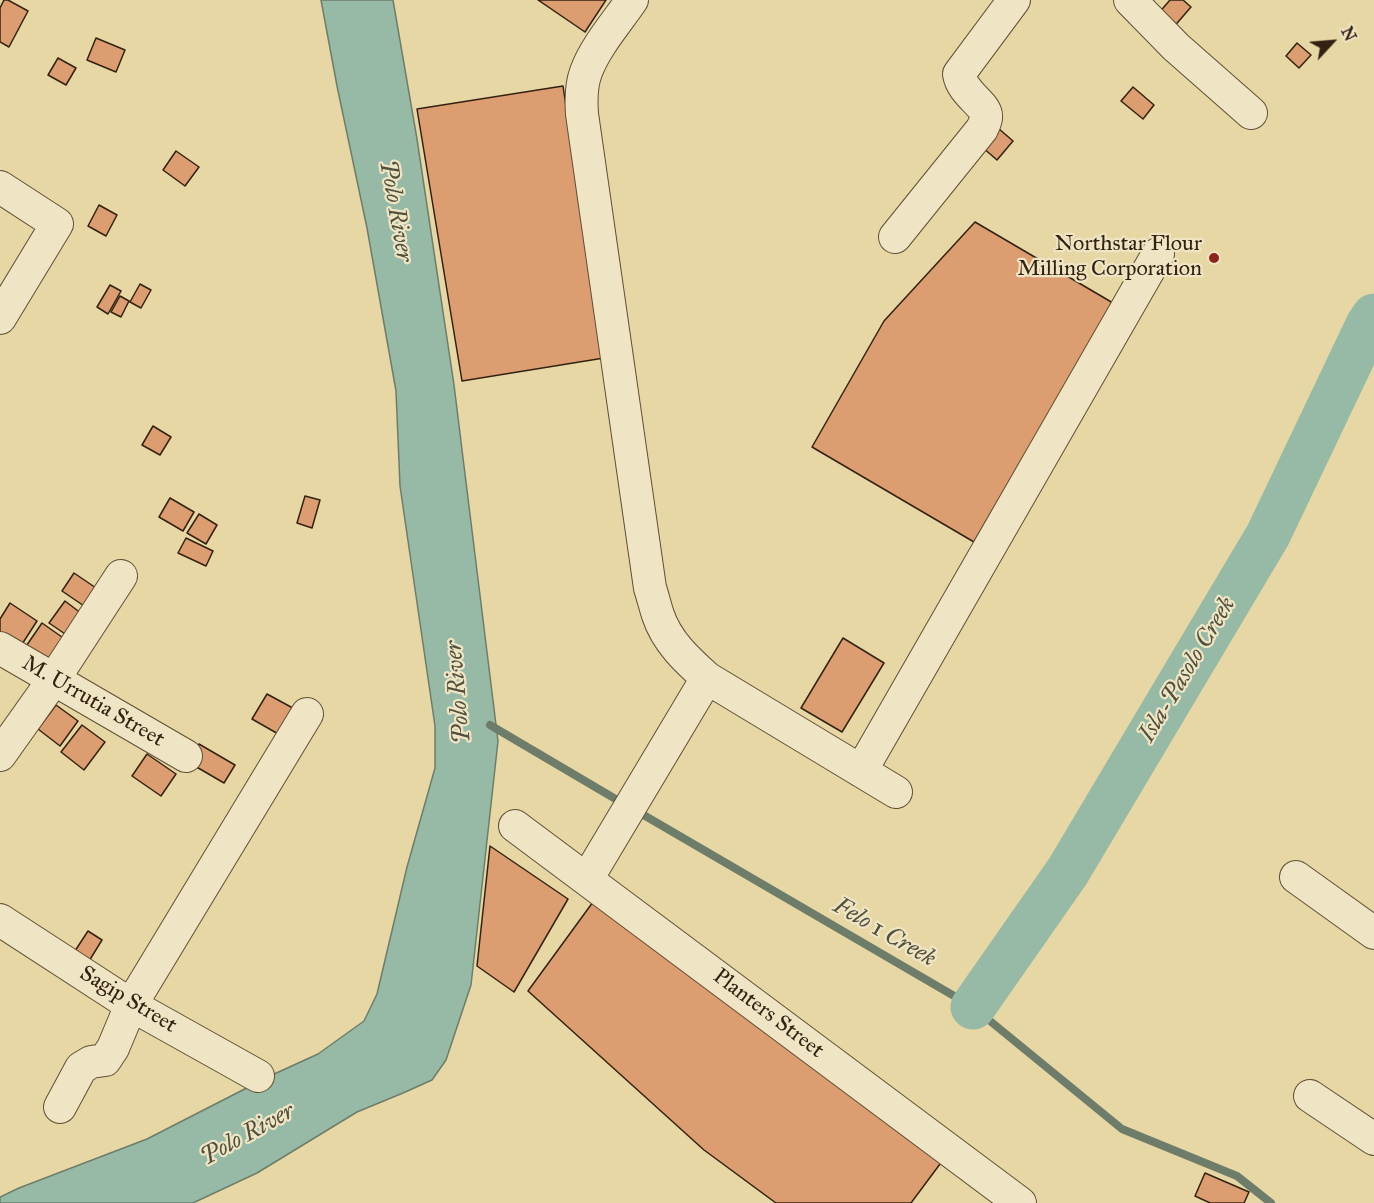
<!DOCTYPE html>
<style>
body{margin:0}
#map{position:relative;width:1374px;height:1203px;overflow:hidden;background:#e6d7a4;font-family:"IM FELL Great Primer",serif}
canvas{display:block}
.north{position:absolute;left:1302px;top:12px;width:60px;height:60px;-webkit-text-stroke:4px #efe5c4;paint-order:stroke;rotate:64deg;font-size:16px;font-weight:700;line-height:24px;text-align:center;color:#321}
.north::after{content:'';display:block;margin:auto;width:21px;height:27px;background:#321;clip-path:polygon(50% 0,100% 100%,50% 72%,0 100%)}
</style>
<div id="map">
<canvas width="1374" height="1203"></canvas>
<div class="north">N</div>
</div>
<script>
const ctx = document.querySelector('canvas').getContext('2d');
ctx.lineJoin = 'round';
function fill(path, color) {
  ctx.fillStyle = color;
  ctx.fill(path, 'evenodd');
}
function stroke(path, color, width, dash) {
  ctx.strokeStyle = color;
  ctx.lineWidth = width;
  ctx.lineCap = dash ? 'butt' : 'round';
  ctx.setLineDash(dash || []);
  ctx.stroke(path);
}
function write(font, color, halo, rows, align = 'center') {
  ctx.font = font + ' "IM FELL Great Primer",serif';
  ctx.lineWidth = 4.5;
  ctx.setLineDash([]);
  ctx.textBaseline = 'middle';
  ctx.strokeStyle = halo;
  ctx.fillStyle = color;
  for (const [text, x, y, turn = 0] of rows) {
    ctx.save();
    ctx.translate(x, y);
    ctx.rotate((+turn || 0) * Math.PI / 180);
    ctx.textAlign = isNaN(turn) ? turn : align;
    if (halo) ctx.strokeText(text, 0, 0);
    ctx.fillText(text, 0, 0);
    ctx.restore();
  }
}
const water = new Path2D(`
 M321,0H393L417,139L454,385L498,741L471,985L446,1060L432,1080L403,1093L357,1112L257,1173L193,1203H0V1197L19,1188L147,1139L272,1075L318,1054L364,1021L377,994L407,867L435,768V726L400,486L396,391L367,228L337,86Z`);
fill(water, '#96baa5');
stroke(water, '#6e7d6a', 1.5);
stroke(new Path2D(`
 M490,725L624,804
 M635,810L973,1007L1122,1129L1237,1176L1271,1203`), '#6e7d6a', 8);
stroke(new Path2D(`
 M973,1007L1068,871L1268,535L1368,325L1374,316`), '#96baa5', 45);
const building = new Path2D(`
 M4,0H8L28,11L9,47L0,42V8Z
 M538,0H606L585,32Z
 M1170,0H1183L1191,7L1172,29L1157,15Z
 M96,38L125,50L116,72L87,60Z
 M1297,43L1311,55L1299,68L1286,56Z
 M58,58L76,68L66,85L48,75Z
 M563,86L604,358L462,381L417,109Z
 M1133,87L1154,105L1143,119L1121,101Z
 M998,128L1013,141L997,160L982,147Z
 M176,151L199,167L185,186L163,170Z
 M99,205L117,215L106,236L88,226Z
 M975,222L1113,303L974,542L812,447L884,321Z
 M140,284L151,290L141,308L130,302Z
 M110,285L121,291L108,314L97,307Z
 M120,296L129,301L121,317L111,312Z
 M153,426L171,437L160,455L142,445Z
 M305,496L320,500L312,528L297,523Z
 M170,498L194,512L183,531L159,517Z
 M199,514L217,525L206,544L187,533Z
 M186,538L213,551L206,566L178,553Z
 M74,573L102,592L90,610L62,591Z
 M65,601L86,617L71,638L49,623Z
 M10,603L37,621L15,655L0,645V619Z
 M42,623L69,642L47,674L20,655Z
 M843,638L884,663L842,732L801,708Z
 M267,694L302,713L287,739L252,719Z
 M56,705L78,721L60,746L38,729Z
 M82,725L105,742L84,770L61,752Z
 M199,744L235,765L224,783L188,762Z
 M147,754L176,774L161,796L132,776Z
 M490,846L568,899L514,992L477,966Z
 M593,902L943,1160L911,1203H776L704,1150L528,991Z
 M88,931L102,940L86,966L71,957Z
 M1205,1173L1249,1192L1244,1203H1210L1195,1196Z`);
fill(building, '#dc9d71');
stroke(building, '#321', 1.5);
const minor = new Path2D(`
 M632,0C617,22 595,47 586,72C581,85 581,100 582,114L650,588C653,597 655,606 658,615C667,642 687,660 707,678L896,792
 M1130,0L1176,47L1251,113
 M0,187L57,224L0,318
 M895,237L982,129C984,124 987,120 986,115C985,104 962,93 959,74L1014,0
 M0,648L186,756
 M0,755L54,679L121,576
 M861,771L1158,254
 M515,826L1020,1203
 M1296,877L1374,933
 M587,879L707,678
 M0,920L131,1005L258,1076
 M1310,1096L1374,1139
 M60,1107L81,1068L91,1062L105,1060L113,1048L131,1005L307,714`);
stroke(minor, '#604f36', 34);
stroke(minor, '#efe5c4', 32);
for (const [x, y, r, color] of [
 [1214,258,6,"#8f2418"]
]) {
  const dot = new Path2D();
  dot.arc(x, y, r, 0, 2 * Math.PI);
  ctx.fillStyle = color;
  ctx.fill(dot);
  stroke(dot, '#efe5c4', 2);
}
write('22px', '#321', '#efe5c4', [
 ["Northstar Flour",1202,245],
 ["Milling Corporation",1202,270]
], 'right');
write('22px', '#321', '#efe5c4', [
 ["M. Urrutia Street",93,702,30],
 ["Sagip Street",128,1000,31],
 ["Planters Street",768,1014,37]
]);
write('italic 24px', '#51503d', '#efe5c4', [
 ["Polo River",395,211,80],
 ["Isla-Pasolo Creek",1188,670,-59],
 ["Polo River",459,692,-95],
 ["Felo 1 Creek",884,933,30],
 ["Polo River",248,1135,-29]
]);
</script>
